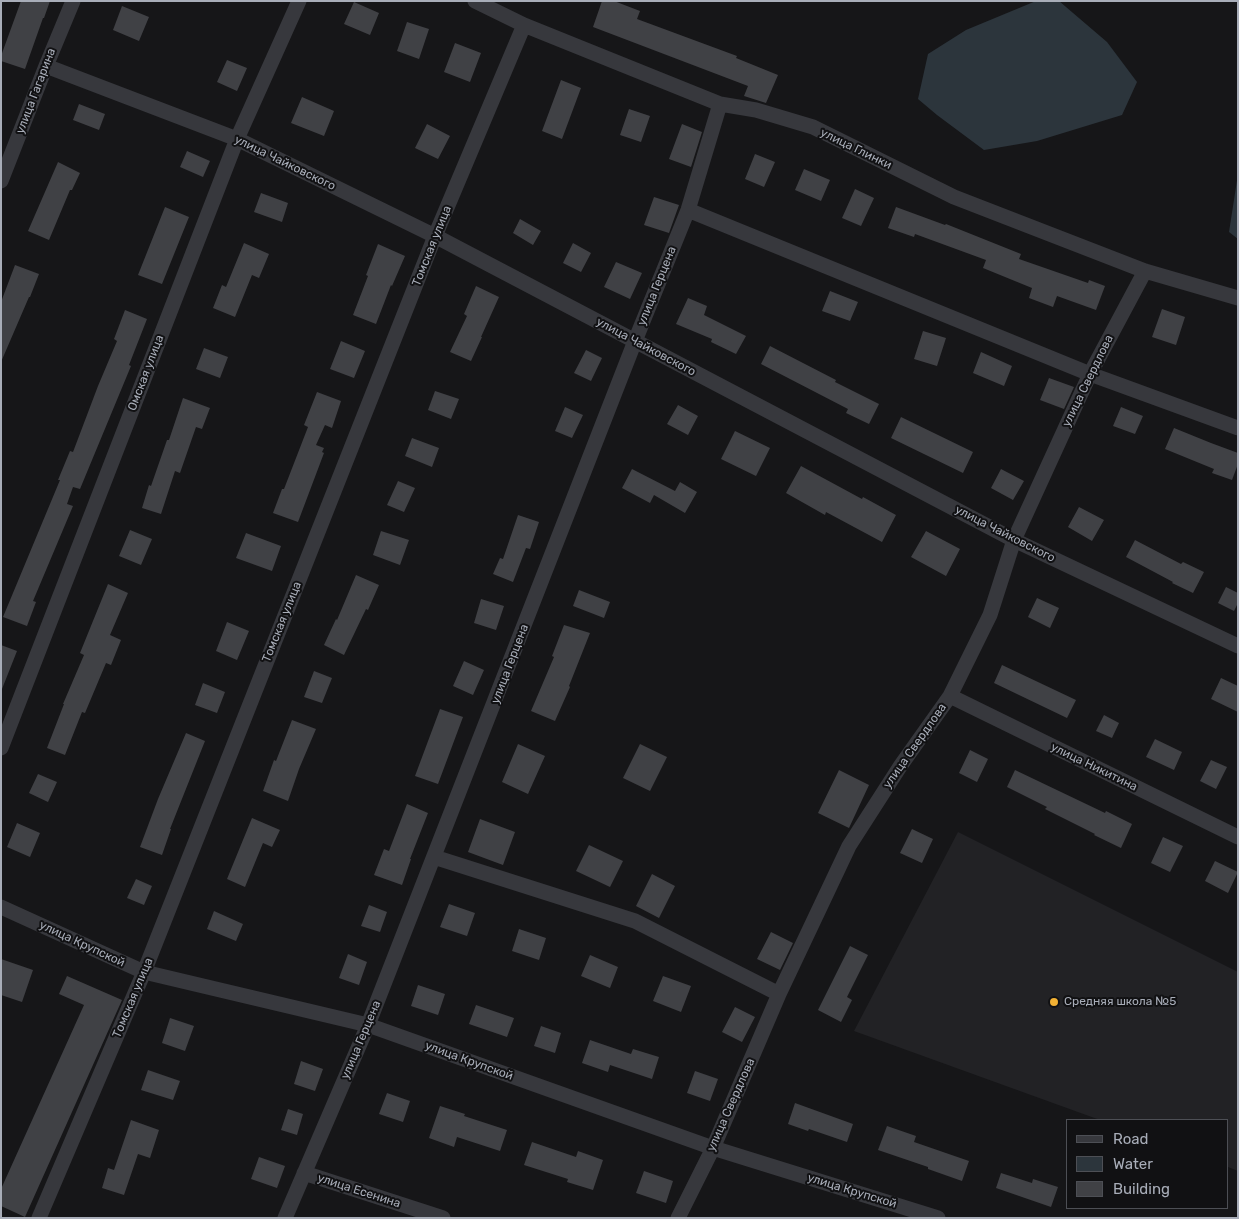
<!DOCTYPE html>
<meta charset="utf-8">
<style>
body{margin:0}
#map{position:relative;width:1239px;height:1219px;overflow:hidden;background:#161618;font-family:Rubik,sans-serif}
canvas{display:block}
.frame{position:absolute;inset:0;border:2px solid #a8adb8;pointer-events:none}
.legend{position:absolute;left:1066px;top:1119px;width:162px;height:90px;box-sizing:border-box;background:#111113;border:1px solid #4d4f55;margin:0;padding:6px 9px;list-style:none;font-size:15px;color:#a8adb8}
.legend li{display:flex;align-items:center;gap:10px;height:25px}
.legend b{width:25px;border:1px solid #4d4f55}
</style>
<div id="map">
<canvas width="1239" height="1219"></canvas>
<div class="frame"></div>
<ul class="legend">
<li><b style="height:6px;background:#37383d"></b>Road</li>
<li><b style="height:14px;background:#2c353c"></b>Water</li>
<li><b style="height:14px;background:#404145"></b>Building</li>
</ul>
</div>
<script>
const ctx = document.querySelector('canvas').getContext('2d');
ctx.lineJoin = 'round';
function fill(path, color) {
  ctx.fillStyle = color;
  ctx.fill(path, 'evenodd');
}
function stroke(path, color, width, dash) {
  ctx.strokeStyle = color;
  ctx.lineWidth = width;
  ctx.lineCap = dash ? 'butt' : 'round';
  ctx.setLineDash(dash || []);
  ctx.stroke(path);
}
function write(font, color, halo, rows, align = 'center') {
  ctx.font = font + ' Rubik,sans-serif';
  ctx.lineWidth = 4;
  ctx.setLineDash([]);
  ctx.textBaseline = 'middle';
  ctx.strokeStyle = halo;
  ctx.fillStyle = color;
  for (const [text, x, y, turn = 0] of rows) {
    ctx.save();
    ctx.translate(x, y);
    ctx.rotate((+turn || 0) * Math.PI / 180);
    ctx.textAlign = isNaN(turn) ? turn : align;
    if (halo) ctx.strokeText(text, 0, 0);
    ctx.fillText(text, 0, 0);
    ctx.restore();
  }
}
fill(new Path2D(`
 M958,832L1238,972V1171L1228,1167V1120H1100L854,1031Z`), '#222225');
fill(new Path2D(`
 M1036,1H1059L1107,42L1137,82L1122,115L1037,141L984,150L937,115L918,99L928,54L966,30Z
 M1238,174V239L1229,232Z`), '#2c353c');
fill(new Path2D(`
 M21,1H50L44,18H43L25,69L1,61V56Z
 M602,1H614L640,11L637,19L737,56L736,58L778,75L766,103L744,96L748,86L593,27Z
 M354,2L379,13L370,35L344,24Z
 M122,6L149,17L139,41L113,30Z
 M407,22L429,29L419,59L397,51Z
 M455,43L481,53L470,82L444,72Z
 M227,60L247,68L237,91L217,82Z
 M561,80L581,88L562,139L542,131Z
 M302,97L334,111L324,136L291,123Z
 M79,104L105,114L99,130L73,120Z
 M629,109L650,116L641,142L620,135Z
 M427,124L450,136L438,159L415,148Z
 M682,124L702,132L691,167L669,159Z
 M187,151L210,161L203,177L180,167Z
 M755,154L775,162L764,187L745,179Z
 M58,162L80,173L72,190H70L49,240L28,231Z
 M804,169L830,180L821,201L795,190Z
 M855,189L874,198L861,226L842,218Z
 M261,193L288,203L282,222L254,212Z
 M654,197L679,205L669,233L644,225Z
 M165,207L189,217L162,284L138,275Z
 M896,207L945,225L946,224L1021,254L1019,259L1088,283L1089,280L1105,286L1096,310L1057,296L1053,307L1029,298L1032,288L983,268L986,260L915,234L914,237L888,228Z
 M520,219L541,231L533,245L513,233Z
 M244,243L269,254L259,278L252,275L235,317L213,308L222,285L226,287Z
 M573,243L591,253L581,272L563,263Z
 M378,244L405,256L392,286L391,285L376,324L353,315L368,276L366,275Z
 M616,262L642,273L630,299L604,287Z
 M15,265L39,274L30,297H29L1,362V302Z
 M476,286L499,297L481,337H482L471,361L450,352L467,316L464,314Z
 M830,291L858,302L850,321L822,311Z
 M688,298L707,306L704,315L746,336L736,354L711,342L712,339L676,324Z
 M1162,309L1185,317L1176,345L1152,337Z
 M125,310L147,319L129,365L131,366L80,489L73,487L67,504L73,506L33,601L36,602L27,626L3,617L60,480H58L70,451L73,452L98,386L117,341L114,339Z
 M923,331L946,338L937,366L914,359Z
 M341,341L365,351L354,378L330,369Z
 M770,346L836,380L835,382L879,404L869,424L846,413L848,409L761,364Z
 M204,348L228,357L220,378L196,369Z
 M586,350L602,358L591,381L574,373Z
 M981,352L1012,366L1004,386L973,373Z
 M1049,378L1074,387L1064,409L1040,400Z
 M435,391L459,399L451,419L428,410Z
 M317,392L341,401L332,428L325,425L316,445L324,448L322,452L324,453L298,522L273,513L282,489H284L308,427L304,425Z
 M183,398L210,408L202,429L196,427L180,473L175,471L161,514L142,508L149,485L151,486L167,440H169Z
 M678,405L698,416L688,435L667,424Z
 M565,407L583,415L572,438L555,431Z
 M1121,407L1143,416L1135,434L1113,426Z
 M901,417L973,452L963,473L891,438Z
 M1174,428L1211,443L1238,453V464L1232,480L1212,473L1214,469L1165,449Z
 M735,431L770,448L756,476L721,459Z
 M412,438L439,448L432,467L405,456Z
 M801,466L862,499L863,497L896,515L882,542L826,512L825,515L786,493Z
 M632,469L675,491L680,482L697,492L685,513L654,495L650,503L622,488Z
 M1001,469L1024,481L1013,500L991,488Z
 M398,481L415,488L404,512L387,505Z
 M1079,507L1104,520L1092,541L1068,527Z
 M518,515L539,522L530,549L526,548L513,582L493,574L500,558L503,559Z
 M130,530L152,539L141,565L119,556Z
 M381,531L409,540L400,565L373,555Z
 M926,531L960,549L946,576L911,557Z
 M246,533L281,546L272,571L236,558Z
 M1135,540L1181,564L1183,562L1204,572L1193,593L1172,583L1173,582L1126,557Z
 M356,575L379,585L368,610L366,609L344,655L324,645L336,619L337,620Z
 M108,584L128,593L110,635L121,640L111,665L106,663L85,713L82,712L65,755L47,748L64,704H63L84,655L80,653Z
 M1226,587L1238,593V603L1234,611L1218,603Z
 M579,590L610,602L604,618L573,606Z
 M1037,598L1059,608L1050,628L1028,617Z
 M481,599L504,606L496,630L474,623Z
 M227,622L249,631L237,660L216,651Z
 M564,625L590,633L569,686L570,687L555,721L531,711L554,657L552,656Z
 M1,645L17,651L2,689H1Z
 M464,661L484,670L473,695L453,686Z
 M1002,665L1076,700L1067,718L994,683Z
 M314,671L332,678L322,703L304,697Z
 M1221,678L1238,686V712L1211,699Z
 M203,683L225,692L217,713L195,705Z
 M440,709L463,717L438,784L415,776Z
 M1104,715L1119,723L1112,738L1096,731Z
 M292,720L316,729L299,769L288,801L263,791L274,760L276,761Z
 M186,733L205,741L170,829H171L162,855L140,847L158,799Z
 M1155,739L1182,752L1174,770L1146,757Z
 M518,744L545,756L528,794L502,782Z
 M640,744L667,757L650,791L623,778Z
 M970,750L988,759L977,782L959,773Z
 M1211,760L1227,767L1216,789L1200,781Z
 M839,770L869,785L849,828L818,813Z
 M1015,770L1105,813L1106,811L1132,824L1121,848L1094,835L1095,834L1045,809L1047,807L1007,787Z
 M38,774L57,782L48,802L29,793Z
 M407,804L428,813L410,859H411L402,885L374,875L384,849L389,851Z
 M252,818L280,830L272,847L263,843L245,887L227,879Z
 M480,819L515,832L503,865L468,852Z
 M17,823L40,833L30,857L7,847Z
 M912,829L933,839L922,863L900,853Z
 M1163,837L1183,846L1170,872L1151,863Z
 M589,845L623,861L610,887L576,871Z
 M1215,861L1238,872L1228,893L1205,881Z
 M652,874L675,886L659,918L636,906Z
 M136,879L152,886L144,905L127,898Z
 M449,904L475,913L467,936L440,927Z
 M369,905L387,912L380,932L361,926Z
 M214,911L243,924L236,941L207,929Z
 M519,929L546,938L539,960L512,951Z
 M771,932L793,943L780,970L757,959Z
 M850,946L868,955L847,997L852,1000L841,1022L818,1010Z
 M348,954L367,962L359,985L339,978Z
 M590,955L618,967L610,988L581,976Z
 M1,959L33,970L22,1002L1,995Z
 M67,976L122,1000L25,1217L1,1206V1189L84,1005L59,994Z
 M663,976L691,986L681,1012L653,1001Z
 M418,985L445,994L438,1015L411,1006Z
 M476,1005L514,1018L507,1037L469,1024Z
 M735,1007L755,1017L742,1042L722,1032Z
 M170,1018L194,1026L185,1051L162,1043Z
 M541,1026L561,1033L555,1053L534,1046Z
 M590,1040L631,1054L633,1049L659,1057L652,1079L610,1065L608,1072L582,1063Z
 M301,1061L323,1069L315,1091L294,1084Z
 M148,1070L180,1081L173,1100L141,1090Z
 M695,1071L718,1079L710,1101L687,1093Z
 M387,1093L410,1101L403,1122L379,1114Z
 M795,1103L853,1124L847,1142L809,1129L808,1131L788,1124Z
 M440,1106L465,1114L464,1116L507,1130L500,1151L457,1137L454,1147L429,1138Z
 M288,1109L303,1114L297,1135L281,1130Z
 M131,1120L159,1130L150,1158L138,1154L124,1195L102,1188L108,1168L114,1170Z
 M887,1126L916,1136L914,1142L969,1161L962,1181L928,1169V1167L878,1150Z
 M532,1142L576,1157L578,1151L603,1160L593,1190L567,1182L568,1179L524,1165Z
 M259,1157L285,1166L277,1188L251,1179Z
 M644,1171L673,1181L666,1203L636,1193Z
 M1001,1173L1032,1183L1033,1179L1058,1187L1051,1207L996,1188Z`), '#404145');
stroke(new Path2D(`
 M475,1L524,25L720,104L756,110L813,127L954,197L1145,271L1238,298
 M46,66L237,139L435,236L1014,540L1238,646
 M1,181L46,66L73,1
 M688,210L1090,374L1238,428
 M950,696L1238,837
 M1,748L237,139L299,1
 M434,857L635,921L779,994
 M1,907L144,972L368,1025L713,1148L938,1218
 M304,1173L443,1218
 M39,1218L144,972L435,236L524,25
 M285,1218L368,1025L635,341L688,210L720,104
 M678,1218L713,1148L779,994L849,846L901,765L950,696L990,615L1014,540L1090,374L1145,271`), '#37383d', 15);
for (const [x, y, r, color] of [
 [1054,1002,5,"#f2b134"]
]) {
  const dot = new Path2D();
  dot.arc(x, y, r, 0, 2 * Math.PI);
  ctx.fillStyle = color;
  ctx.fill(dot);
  stroke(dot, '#111113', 2);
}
write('12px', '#a8adb8', '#111113', [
 ["улица Гагарина",36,91,-69],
 ["улица Глинки",856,149,26],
 ["улица Чайковского",285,163,26],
 ["Томская улица",432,246,-68],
 ["улица Герцена",657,286,-68],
 ["улица Чайковского",646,347,28],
 ["Омская улица",146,373,-69],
 ["улица Свердлова",1088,381,-64],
 ["улица Чайковского",1005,534,27],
 ["Томская улица",282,622,-68],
 ["улица Герцена",510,664,-69],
 ["улица Свердлова",915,746,-55],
 ["улица Никитина",1094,767,26],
 ["улица Крупской",82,944,25],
 ["Томская улица",133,998,-67],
 ["улица Герцена",361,1040,-67],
 ["улица Крупской",469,1061,20],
 ["улица Свердлова",731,1105,-66],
 ["улица Есенина",359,1191,18],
 ["улица Крупской",852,1191,17]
]);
write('12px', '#a8adb8', '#111113', [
 ["Средняя школа №5",1064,1002]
], 'left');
</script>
